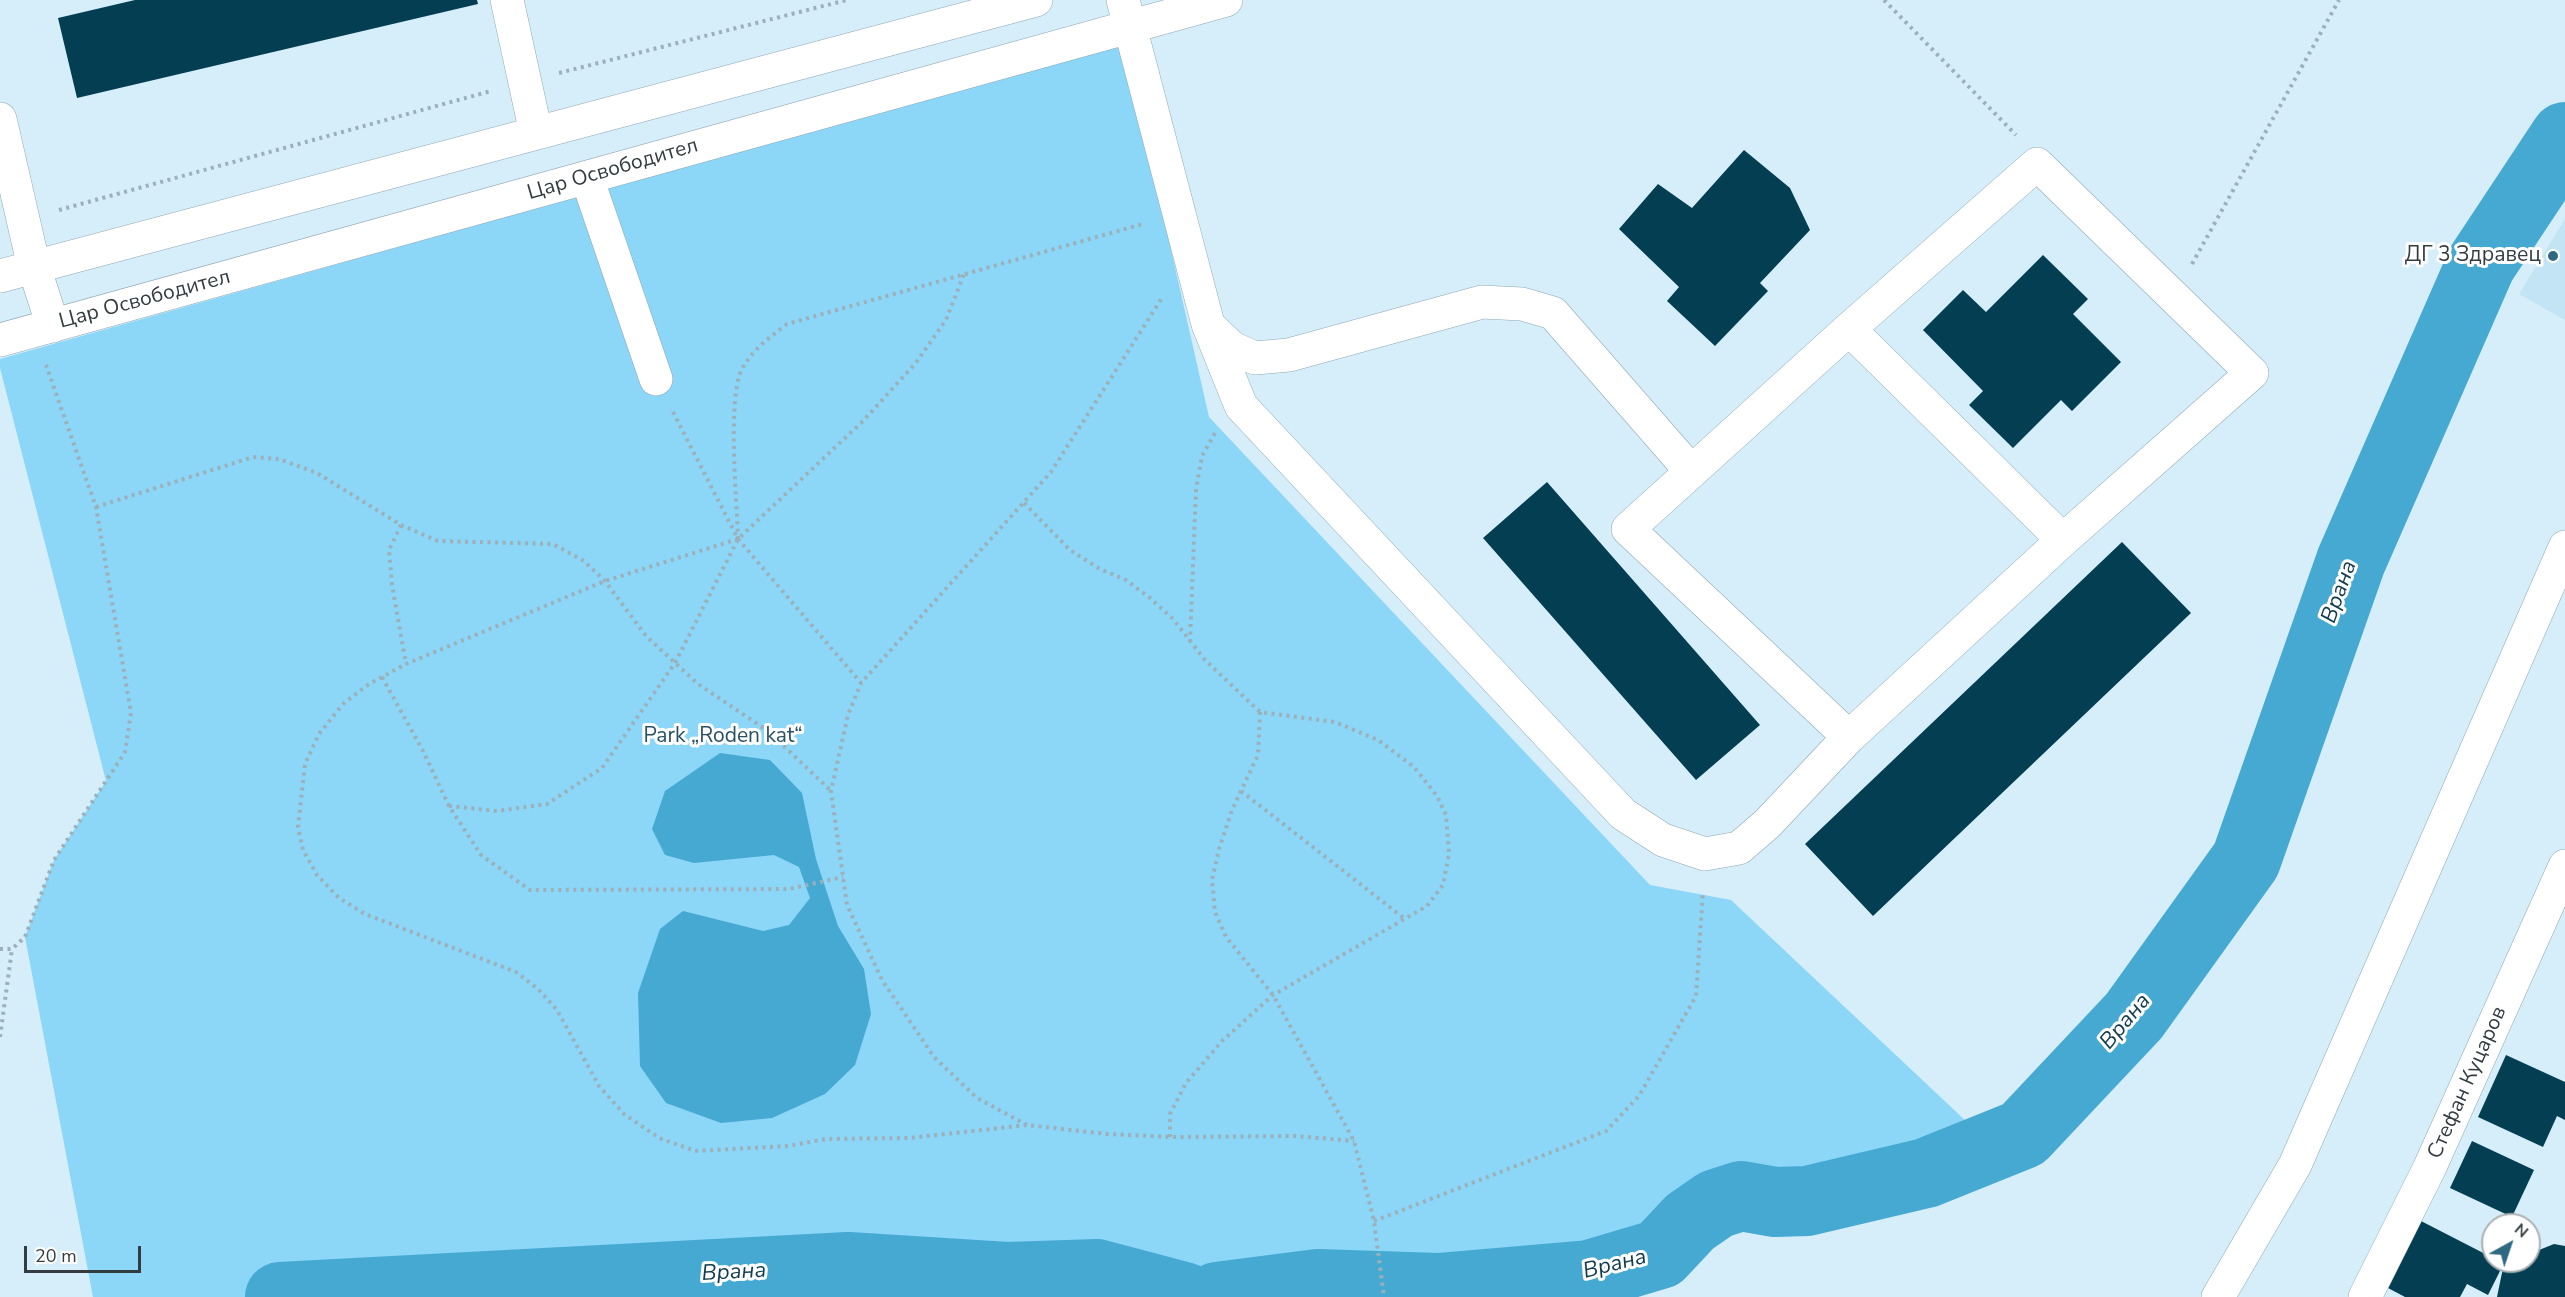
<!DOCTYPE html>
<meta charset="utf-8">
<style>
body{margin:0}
#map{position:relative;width:2565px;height:1297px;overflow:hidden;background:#d5eefa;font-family:"Nunito Sans",sans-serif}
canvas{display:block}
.north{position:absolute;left:2481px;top:1213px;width:60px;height:60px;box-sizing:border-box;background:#fff;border:2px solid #adb1b3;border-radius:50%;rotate:40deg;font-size:16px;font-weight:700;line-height:24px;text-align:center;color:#333c41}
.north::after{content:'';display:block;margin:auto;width:21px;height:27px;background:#2f6981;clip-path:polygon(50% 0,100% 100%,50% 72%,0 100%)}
.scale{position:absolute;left:24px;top:1246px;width:117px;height:27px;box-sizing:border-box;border:3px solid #333c41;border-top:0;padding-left:8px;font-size:18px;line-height:21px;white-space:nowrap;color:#333c41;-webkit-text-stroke:4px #fff;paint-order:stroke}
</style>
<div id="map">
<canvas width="2565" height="1297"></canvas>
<div class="north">N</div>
<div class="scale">20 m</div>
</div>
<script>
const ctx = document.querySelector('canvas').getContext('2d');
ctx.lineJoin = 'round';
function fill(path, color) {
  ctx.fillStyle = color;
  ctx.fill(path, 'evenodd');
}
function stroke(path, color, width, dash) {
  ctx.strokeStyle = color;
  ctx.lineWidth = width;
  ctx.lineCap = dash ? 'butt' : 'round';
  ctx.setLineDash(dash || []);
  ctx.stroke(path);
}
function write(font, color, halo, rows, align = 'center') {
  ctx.font = font + ' "Nunito Sans",sans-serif';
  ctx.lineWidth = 6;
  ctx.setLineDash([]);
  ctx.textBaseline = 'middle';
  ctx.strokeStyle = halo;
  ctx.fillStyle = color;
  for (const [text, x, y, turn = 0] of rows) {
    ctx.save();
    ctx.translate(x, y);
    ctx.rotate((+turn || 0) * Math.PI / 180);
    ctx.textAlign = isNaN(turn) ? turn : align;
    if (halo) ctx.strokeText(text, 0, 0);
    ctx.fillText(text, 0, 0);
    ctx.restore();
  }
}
fill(new Path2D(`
 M2565,219V320L2519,294Z`), '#c3e4f4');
fill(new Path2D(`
 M1124,43L1209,417L1650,885L1731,900L1968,1123L1992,1141L1922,1167L1725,1224L1559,1268L1402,1291L1190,1283L1073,1265L1008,1248L942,1257L801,1297H93L25,937L54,860L106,781L0,368V359Z`), '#8cd6f8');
fill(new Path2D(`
 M720,753L770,760L802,793L816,859L838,926L864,969L871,1014L855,1065L825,1094L772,1118L721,1123L666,1103L640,1066L638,993L660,929L683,911L763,931L789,925L810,898L799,867L774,855L694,863L665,855L652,829L665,791Z`), '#46a9d2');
stroke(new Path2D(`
 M280,1297L848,1267L1007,1277L1097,1274L1184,1297
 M1217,1297L1318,1284L1438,1288L1589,1275L1660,1254L1690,1222L1716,1204L1741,1196L1775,1202L1807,1201L1926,1173L2023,1134L2134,1016L2246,860L2351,561L2481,264L2565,137`), '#46a9d2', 70);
fill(new Path2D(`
 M135,0H477L478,4L77,98L58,18Z
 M1744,150L1790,188L1810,230L1760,283L1768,291L1715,346L1667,301L1679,287L1619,229L1658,184L1692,208Z
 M2043,255L2088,299L2073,314L2121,362L2072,411L2061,400L2013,448L1969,405L1983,391L1923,330L1963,290L1986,312Z
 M1547,482L1760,725L1696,780L1483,538Z
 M2122,542L2191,613L1873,916L1805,844Z
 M2506,1055L2565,1082V1120L2557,1116L2543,1147L2478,1117Z
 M2472,1141L2534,1170L2512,1217L2450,1188Z
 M2421,1221L2493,1258V1261L2504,1263L2488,1295L2467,1284L2460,1297H2405L2388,1288Z
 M2554,1244L2565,1246V1297H2497L2504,1263L2529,1261V1254Z`), '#033e53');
const minor = new Path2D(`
 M507,0L536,133
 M1123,0L1208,324L1241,406L1623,814L1663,840L1705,854L1739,848L1767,824L1849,737L2063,540L2252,373L2037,164L1849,329L1628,529L1849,737
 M0,119L34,267L53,326
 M587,178L656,379
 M0,276L1036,0
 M1209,326L1232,348L1255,358L1289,355L1482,302L1522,304L1553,313L1691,471
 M1849,329L2063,540
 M0,340L1226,0
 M2218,1297L2295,1165L2565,547
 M2365,1297L2429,1169L2565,866`);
stroke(minor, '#8fa7b2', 34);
stroke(new Path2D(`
 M1884,0L2016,135
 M559,73L847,0
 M59,210L491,91
 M2192,264L2339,0
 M673,412L738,539L861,683
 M1024,503L1070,550L1100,569L1126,580L1150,598L1173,619L1205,660L1260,712L1335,722L1378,740L1414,767L1437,796L1446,815L1449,854L1443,885L1427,906L1273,995L1222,1041L1186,1083L1170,1114V1137
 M96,507L253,457L279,459L317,473L401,525L438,541L553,544L584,561L605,581L646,636L698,684L768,731L831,791
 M401,525L389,550L392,585L406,664
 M738,539L605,581L406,664L369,684L343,704L319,734L305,764L298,827L303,850L317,875L339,898L365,914L516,972L538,989L557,1010L599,1086L624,1114L659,1138L695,1151L788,1146L826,1139L909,1138L1027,1125L1107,1134L1170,1137L1296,1136L1354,1141
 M738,539C737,501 727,398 742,369C753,349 770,337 787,324L1143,224
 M1190,642L1196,489L1202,456L1215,433
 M382,677L423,751L449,806L481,855L530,890L789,889L843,877
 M1260,712L1258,755L1232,810L1219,849L1212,880L1215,912L1226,937L1273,995L1354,1141L1374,1221L1384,1297
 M1241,791L1405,919
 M449,806L497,811L547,804L602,768L675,663L738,539L862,422L915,364L946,320L964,274
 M0,949H12L25,937L54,860L125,752L131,713L96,507L46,365
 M0,1037L12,949
 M1027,1125L977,1098L934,1057L882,980L847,905L831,791L848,715L861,683L1051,472L1162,298
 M1374,1221L1606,1131L1639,1096L1696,996L1703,891`), '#9cb0b9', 4, [3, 4.5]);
stroke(minor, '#fff', 33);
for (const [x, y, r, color] of [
 [2553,256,6,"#2f6981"]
]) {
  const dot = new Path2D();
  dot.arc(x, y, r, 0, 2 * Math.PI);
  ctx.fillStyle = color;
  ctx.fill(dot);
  stroke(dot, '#fff', 2);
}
write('21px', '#333c41', '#fff', [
 ["Цар Освободител",613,170,-16],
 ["Цар Освободител",145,300,-15],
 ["Стефан Куцаров",2468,1083,-66]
]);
write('21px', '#333c41', '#fff', [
 ["ДГ 3 Здравец",2541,256]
], 'right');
write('21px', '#285264', '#fff', [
 ["Park „Roden kat“",723,737]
]);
write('italic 22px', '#113c4e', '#fff', [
 ["Врана",2340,592,-70],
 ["Врана",2126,1022,-50],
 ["Врана",1615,1265,-14],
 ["Врана",734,1273,-3]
]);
</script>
